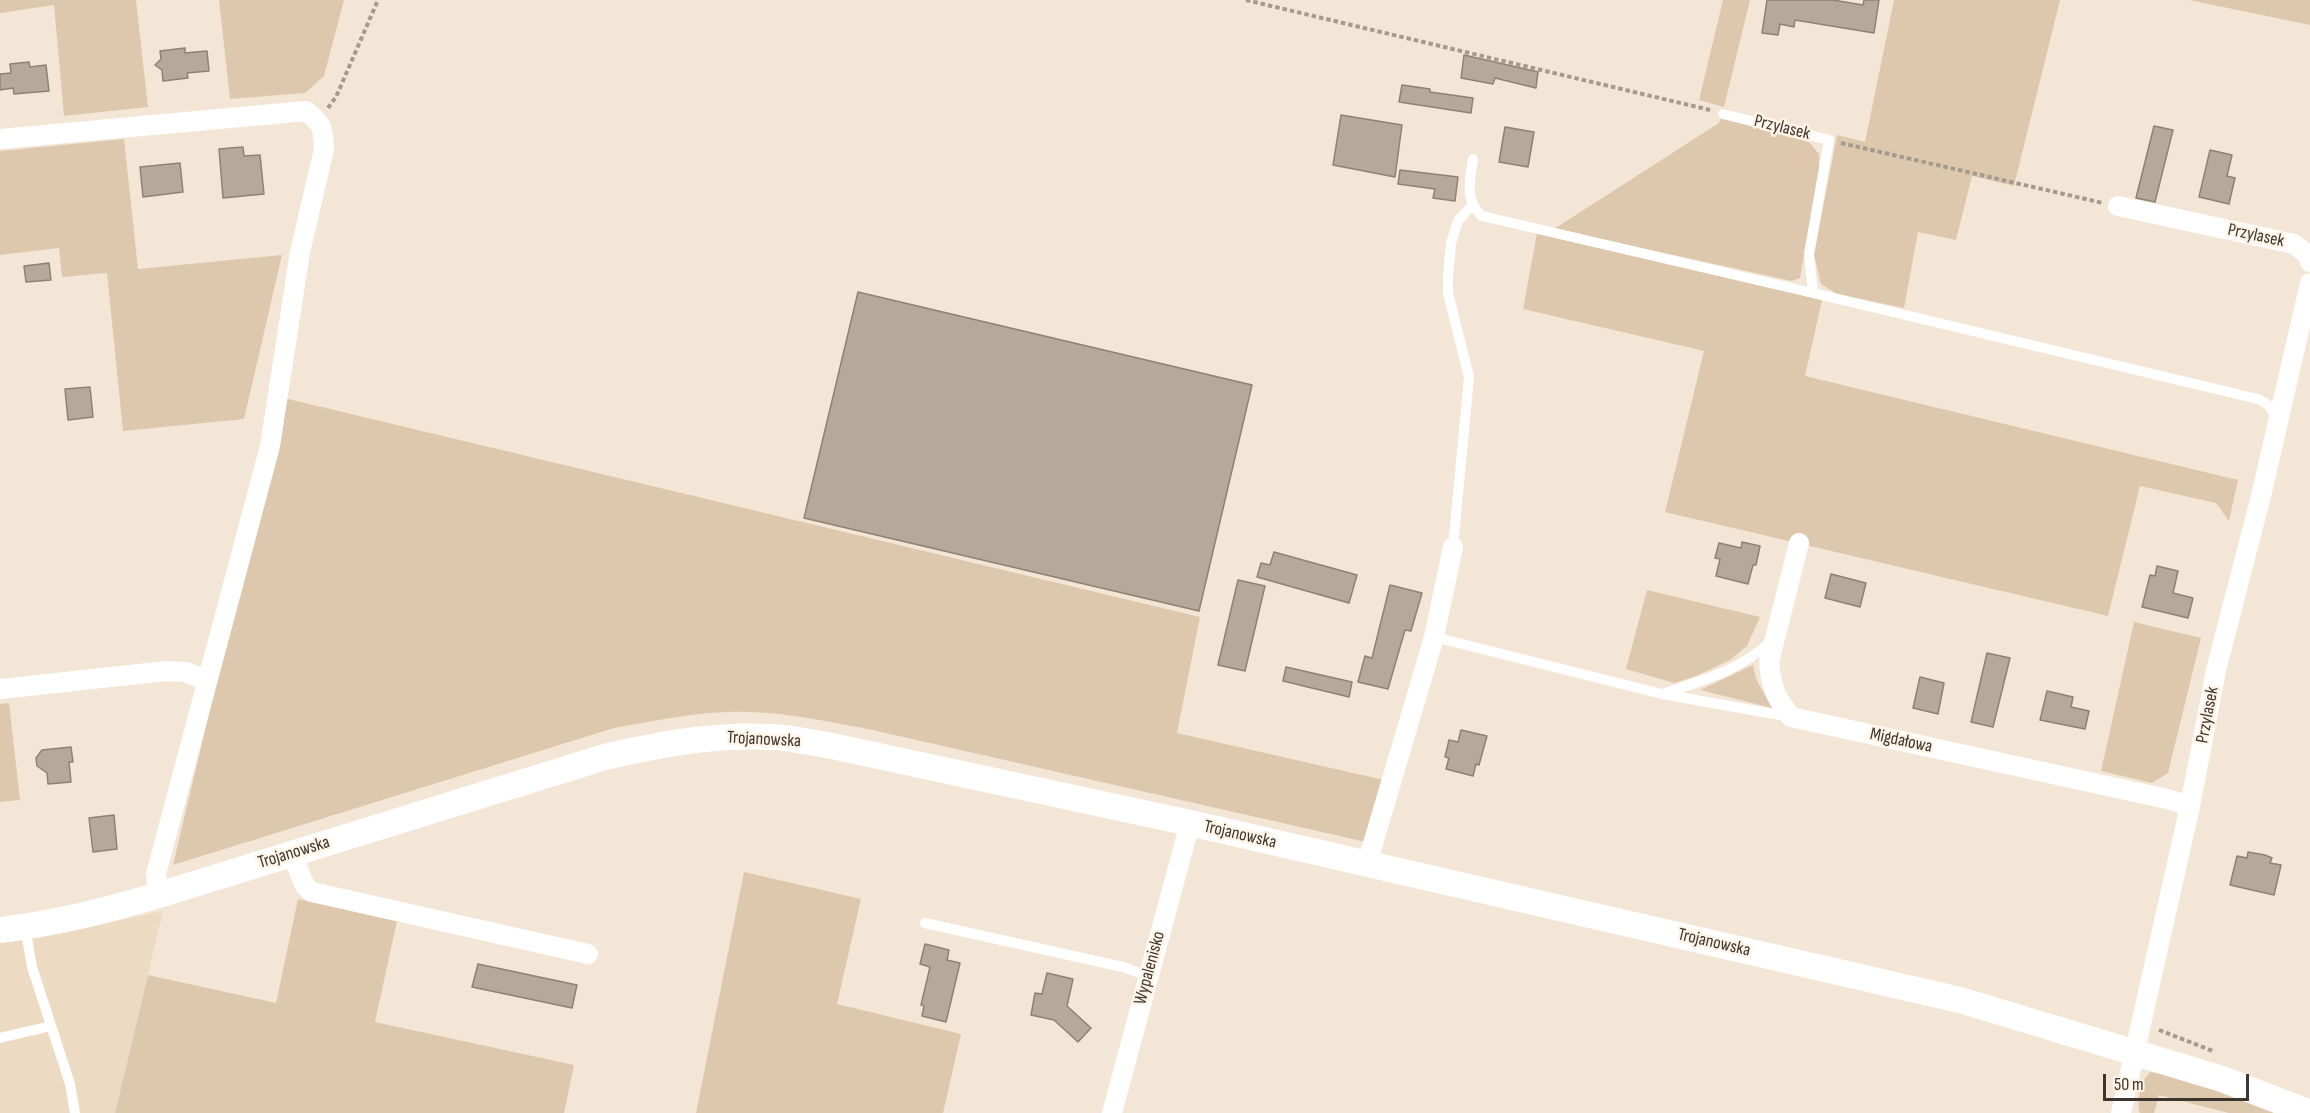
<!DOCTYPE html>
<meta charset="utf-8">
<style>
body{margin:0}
#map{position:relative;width:2310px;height:1113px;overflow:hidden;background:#f4e6d6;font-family:"Sofia Sans Condensed",sans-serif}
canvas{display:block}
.scale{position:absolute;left:2103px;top:1074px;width:146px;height:27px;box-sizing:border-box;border:3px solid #3b362f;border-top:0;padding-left:8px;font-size:18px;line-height:21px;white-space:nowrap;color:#3b362f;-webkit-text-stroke:4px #fff4e7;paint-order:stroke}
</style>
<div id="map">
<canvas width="2310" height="1113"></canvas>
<div class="scale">50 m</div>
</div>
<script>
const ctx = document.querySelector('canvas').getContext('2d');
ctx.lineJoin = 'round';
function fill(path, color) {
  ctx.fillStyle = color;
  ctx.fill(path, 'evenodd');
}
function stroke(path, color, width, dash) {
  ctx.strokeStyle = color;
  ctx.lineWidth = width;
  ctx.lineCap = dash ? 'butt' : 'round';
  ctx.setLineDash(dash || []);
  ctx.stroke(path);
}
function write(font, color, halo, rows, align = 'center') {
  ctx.font = font + ' "Sofia Sans Condensed",sans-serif';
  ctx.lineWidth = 5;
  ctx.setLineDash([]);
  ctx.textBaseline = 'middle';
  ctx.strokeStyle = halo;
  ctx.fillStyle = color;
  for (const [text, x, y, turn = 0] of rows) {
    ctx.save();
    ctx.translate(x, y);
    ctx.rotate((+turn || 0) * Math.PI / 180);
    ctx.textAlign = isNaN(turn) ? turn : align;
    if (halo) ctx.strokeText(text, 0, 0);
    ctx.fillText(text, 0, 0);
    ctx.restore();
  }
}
fill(new Path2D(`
 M163,911L115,1113H0V941L67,932Z`), '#ecdac3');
fill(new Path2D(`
 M0,0H136L148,107L64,116L54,5L0,13Z
 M219,0H344L324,76L305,93L230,99Z
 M1723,0H1750L1724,107L1699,100Z
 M1894,0H2060L2014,186L1972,176L1956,240L1918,232L1904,308L1837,294L1821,284L1814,255L1837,135L1865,142Z
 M2189,0H2310V25Z
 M1721,118L1809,142L1819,154V168L1800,278L1792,281L1554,229L1719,123Z
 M124,139L138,269L282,255L244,419L123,431L107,273L62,277L59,248L0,255V151Z
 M1537,233L1822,300L1805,376L2238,480L2229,521L2216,503L2140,486L2108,616L1665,512L1704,351L1523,309Z
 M284,398L1200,617L1177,733L1384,780L1366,842L868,729C829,722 789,713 750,712C704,710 659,720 614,728L173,865Z
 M1647,590L1760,617L1747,646L1730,660L1696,676L1674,683L1626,669Z
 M2134,622L2201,638L2168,773L2152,783L2101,771Z
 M1753,665L1756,679L1772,708L1700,690Z
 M9,703L20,800L0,802V704Z
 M744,872L861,899L837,1004L961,1034L943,1113H696Z
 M298,899L397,921L375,1022L574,1065L564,1113H115L148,975L276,1003Z
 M2166,1068L2287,1113H2229L2159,1095L2154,1113H2140C2136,1103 2141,1078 2151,1072L2163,1074Z`), '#ddc8ae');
const building = new Path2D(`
 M1767,0H1833L1863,5L1864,0H1879L1874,33L1795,20L1794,27L1780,24L1778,35L1762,33Z
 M185,48V53L207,51L209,71L187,73L188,78L163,81L162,70L155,65L161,59L160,51Z
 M1464,55L1538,72L1536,88L1495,78L1493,84L1461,78Z
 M29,62L30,67L46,65L49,91L14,94L13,88L0,90V74L11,73L10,64Z
 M1402,85L1430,89V92L1473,98L1471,113L1399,102Z
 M1341,115L1402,125L1395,177L1333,165Z
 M2154,126L2173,130L2155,202L2136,198Z
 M1505,127L1534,132L1528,167L1499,162Z
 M243,147L244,156L260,155L264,194L223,198L219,149Z
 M2210,150L2232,155L2227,176L2235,178L2229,204L2199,197Z
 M180,163L183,192L143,197L140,167Z
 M1400,170L1458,177L1455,201L1433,198L1435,189L1398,184Z
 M49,263L51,280L26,282L24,266Z
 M858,292L1252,385L1199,611L804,518Z
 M90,387L93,417L68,420L65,389Z
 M1742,542L1760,546L1756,565H1753L1748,584L1716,576L1720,559L1715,558L1719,543L1741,548Z
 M1274,552L1357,575L1349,603L1257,577L1261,563L1270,565Z
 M2157,566L2178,571L2173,593L2193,598L2188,618L2142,607L2150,575L2155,576Z
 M1831,574L1866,583L1860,607L1825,598Z
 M1238,580L1265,586L1245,671L1218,665Z
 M1390,585L1422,593L1411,631L1405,630L1388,689L1358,682L1365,656L1372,658Z
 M1987,653L2010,658L1993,727L1971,722Z
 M1286,667L1352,682L1349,697L1283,681Z
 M1920,677L1944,683L1938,714L1913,708Z
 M2047,691L2073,697L2071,707L2089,711L2085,729L2040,720Z
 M1461,730L1487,736L1479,765L1476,764L1473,776L1446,769L1449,758L1445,757L1449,740L1458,742Z
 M71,747L73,762H69L71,782L48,784L47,773L37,766L36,758L42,750Z
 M114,815L117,849L93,852L89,818Z
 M2248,852L2265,855L2272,858L2270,863L2281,865L2274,895L2230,885L2237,856L2247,858Z
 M925,944L949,950L947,960L960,963L946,1022L922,1016L924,1006L921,1005L930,967L920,964Z
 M478,964L577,985L572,1008L472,987Z
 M1047,973L1073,979L1067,1006L1091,1028L1078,1042L1054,1020L1031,1015L1035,993L1042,994Z`);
fill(building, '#b5a999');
stroke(building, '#8e8273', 1.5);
stroke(new Path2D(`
 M1246,0L1710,110
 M328,108L336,97L378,0
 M1841,143L2103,203
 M2159,1030L2213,1051`), '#a49a8e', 4, [4.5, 3]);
stroke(new Path2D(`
 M1723,114L1829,140L1809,254L1813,293L2258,399L2270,406L2277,420
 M1473,159C1470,180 1464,201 1482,216L1813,293
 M1453,547L1469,377L1448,293V276L1451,243L1458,221L1472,205
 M1434,637L1662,694L1791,717
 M1665,693C1704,680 1741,670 1771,641
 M925,923L1123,967L1148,976
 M25,927L32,967L70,1084L75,1113
 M0,1038L51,1026`), '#fff', 10);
stroke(new Path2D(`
 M0,139L306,111C323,124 323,128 324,149L300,252L270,446L156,874L159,895
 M2118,206L2294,244L2308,255L2310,262
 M1799,543L1769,662C1771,687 1776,698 1791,717L2167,799L2190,806
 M0,689L166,671L186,672L207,681
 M292,854L305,886L312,892L588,954
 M1367,864L1434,637L1453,547
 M1112,1113L1190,823
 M2121,1113L2190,806L2216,670L2261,496L2310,283`), '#fff', 20);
stroke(new Path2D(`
 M0,930C54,924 107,910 159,895L605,757C661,744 715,734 773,737C793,738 813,743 832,746L1190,823L1960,1000L2222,1079L2310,1113`), '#fff', 26);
write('18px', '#3b362f', '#fff4e7', [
 ["Przylasek",1782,128,14],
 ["Przylasek",2256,236,12],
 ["Przylasek",2208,715,-79],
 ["Trojanowska",764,740,3],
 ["Migdałowa",1901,741,12],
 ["Trojanowska",1240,835,13],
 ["Trojanowska",294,853,-17],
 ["Trojanowska",1714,943,13],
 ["Wypalenisko",1150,968,-75]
]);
</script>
